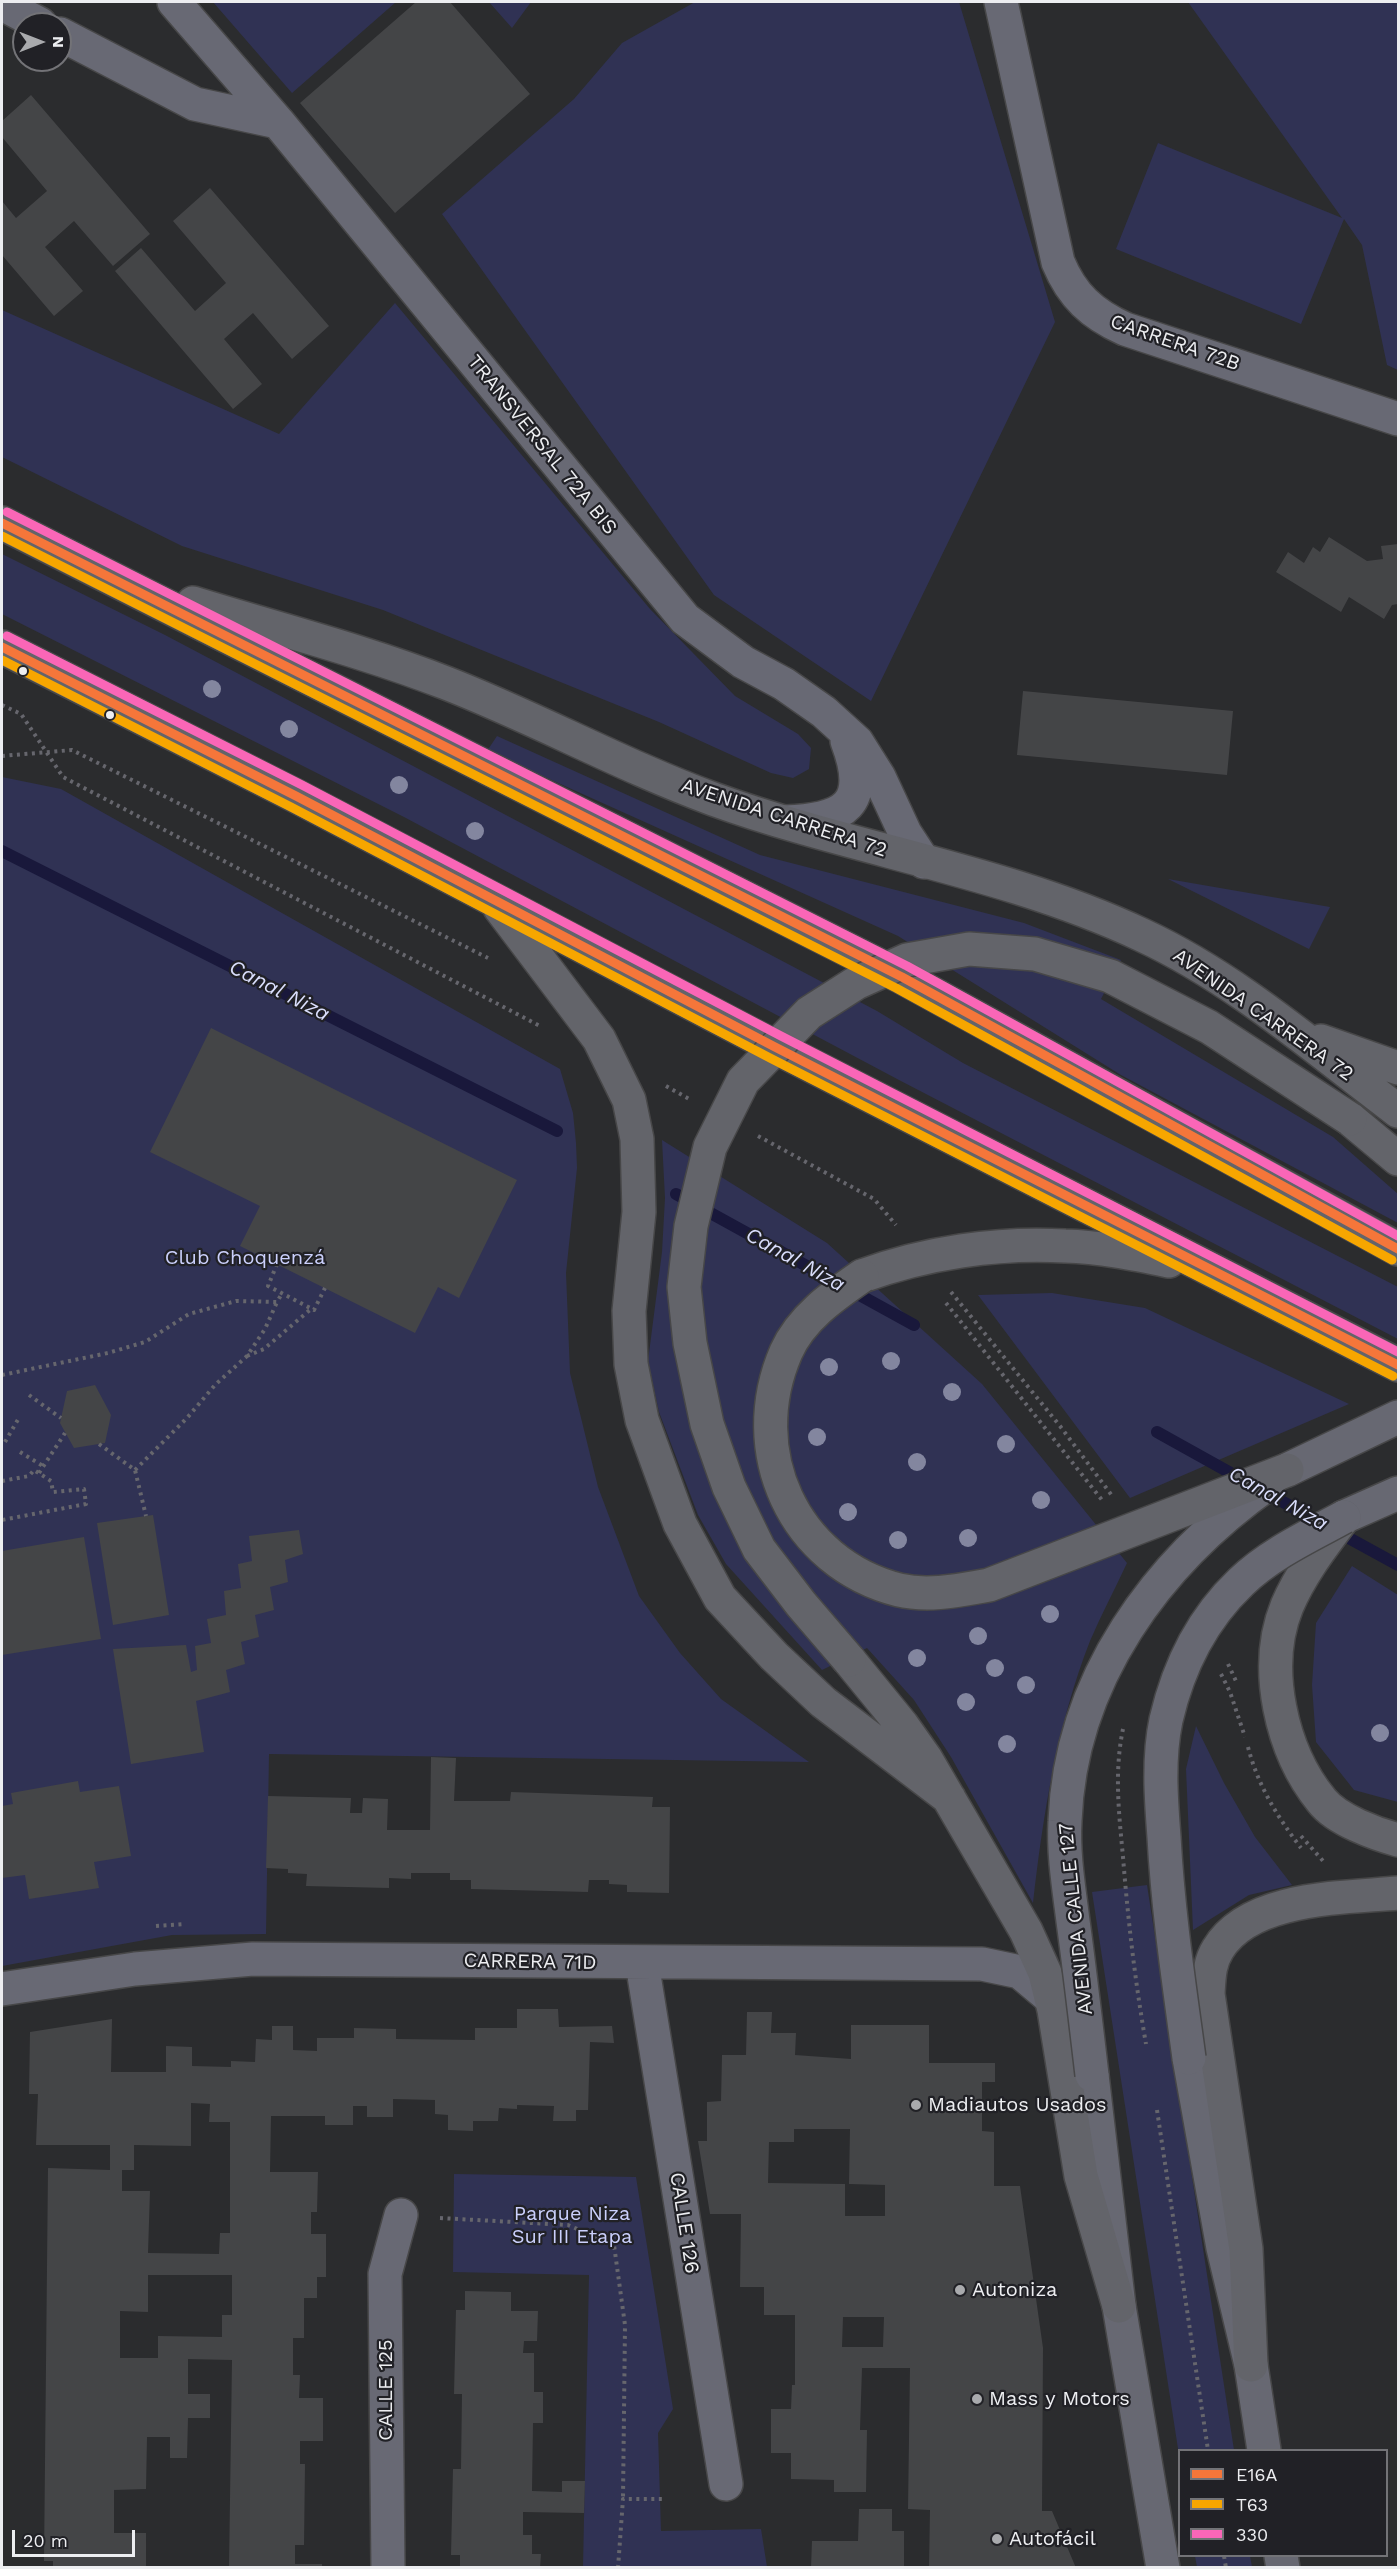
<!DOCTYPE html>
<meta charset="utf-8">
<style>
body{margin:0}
#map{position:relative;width:1400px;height:2569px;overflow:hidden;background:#2b2c2e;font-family:"Work Sans",sans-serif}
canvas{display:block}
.frame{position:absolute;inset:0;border:3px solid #edeef1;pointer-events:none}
.legend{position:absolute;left:1178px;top:2449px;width:210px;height:108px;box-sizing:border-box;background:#212126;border:2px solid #737377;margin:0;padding:8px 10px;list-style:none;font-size:18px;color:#edeef1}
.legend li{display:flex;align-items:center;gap:12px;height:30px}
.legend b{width:30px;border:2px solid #737377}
.north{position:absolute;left:12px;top:12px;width:60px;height:60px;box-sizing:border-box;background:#212126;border:2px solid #737377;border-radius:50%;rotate:90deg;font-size:16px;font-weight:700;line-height:24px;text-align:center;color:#edeef1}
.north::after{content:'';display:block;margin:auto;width:21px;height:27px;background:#a9aaad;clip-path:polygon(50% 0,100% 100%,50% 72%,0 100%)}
.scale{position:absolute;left:12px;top:2530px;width:123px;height:27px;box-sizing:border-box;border:3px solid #edeef1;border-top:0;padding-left:8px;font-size:18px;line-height:21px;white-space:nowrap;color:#edeef1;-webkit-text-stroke:4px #212126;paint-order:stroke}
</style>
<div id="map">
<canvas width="1400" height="2569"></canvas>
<div class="frame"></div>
<ul class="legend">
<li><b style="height:8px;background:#f5763a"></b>E16A</li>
<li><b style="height:8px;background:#f7a600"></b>T63</li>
<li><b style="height:8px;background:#fa66b7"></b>330</li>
</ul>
<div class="north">N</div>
<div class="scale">20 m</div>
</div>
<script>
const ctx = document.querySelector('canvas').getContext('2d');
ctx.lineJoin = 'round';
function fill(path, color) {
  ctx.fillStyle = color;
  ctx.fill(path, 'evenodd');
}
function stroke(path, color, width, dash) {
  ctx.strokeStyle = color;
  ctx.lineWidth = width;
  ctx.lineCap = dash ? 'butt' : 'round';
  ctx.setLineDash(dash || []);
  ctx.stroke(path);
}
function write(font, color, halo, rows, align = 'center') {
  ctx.font = font + ' "Work Sans",sans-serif';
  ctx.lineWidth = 4.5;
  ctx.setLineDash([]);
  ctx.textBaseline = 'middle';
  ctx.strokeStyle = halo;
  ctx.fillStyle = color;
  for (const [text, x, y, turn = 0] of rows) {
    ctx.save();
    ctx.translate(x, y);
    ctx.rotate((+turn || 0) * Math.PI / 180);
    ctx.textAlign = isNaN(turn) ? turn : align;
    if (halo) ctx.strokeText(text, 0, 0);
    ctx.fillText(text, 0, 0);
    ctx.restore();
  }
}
fill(new Path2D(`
 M213,2H396L292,93Z
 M489,2H531L512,28Z
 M695,2H959L1055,322L871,701L714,595L442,214L574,99L622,43Z
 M1188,2H1398V370L1387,365L1362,245L1344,219L1301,324L1116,249L1158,143L1342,218Z
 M395,303L650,609L735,696L798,734L811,748L809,769L793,778L771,773L659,722L383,610L182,546L2,457V310L279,434Z
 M2,554L165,635L877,1011L963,1063L1398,1287V1339L899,1080L404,817L2,614Z
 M497,736L760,855L1024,923L1121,960L1101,999L1333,1137L1398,1194V1223L1121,1075L898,936L487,751Z
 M2,777L61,789L560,1069L573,1113L576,1143L577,1168L566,1273L570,1373L598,1487L639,1596L680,1653L721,1699L809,1762L269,1754L266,1934L172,1935L2,1966Z
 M1168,879L1330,907L1309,949Z
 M662,1140L827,1243L982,1384L1127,1563C1115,1589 1101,1615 1090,1641C1057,1725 1043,1815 1033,1903L951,1757L914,1700L867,1648L822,1670L726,1564L698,1515L659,1412L648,1361L662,1252L665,1198Z
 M1052,1293L1145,1308L1349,1404L1130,1498L978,1295Z
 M1352,1566L1398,1595V1802L1354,1790L1316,1742L1312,1685L1316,1623Z
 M1196,1726L1224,1783L1255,1837L1292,1885L1249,1895L1193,1930L1186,1769Z
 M1147,1885L1234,2450H1180L1179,2455L1092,1892Z
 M454,2174L636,2177L673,2409L658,2433L661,2531L761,2529L767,2567H583L589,2275L453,2272Z
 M1195,2556H1250L1252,2567H1197Z`), '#303254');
stroke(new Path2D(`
 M2,851L557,1131
 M676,1194L914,1325
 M1157,1432L1245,1481
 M1263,1491L1398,1565`), '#19183b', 12);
fill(new Path2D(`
 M416,2H450L530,94L395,213L300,103Z
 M31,95L150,234L113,266L74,221L45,247L83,291L54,316L2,255V201L16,218L47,191L2,137V121Z
 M210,188L329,326L292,359L253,313L224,339L262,384L233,409L115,271L141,248L195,311L226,283L173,221Z
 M1329,537L1367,561L1383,559L1381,546L1398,544V604L1392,605L1384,619L1349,597L1341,612L1276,572L1288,552L1304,563L1313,547L1320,552Z
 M1023,691L1233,711L1227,775L1017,755Z
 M211,1028L517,1180L459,1298L438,1287L415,1333L240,1246L260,1206L150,1152Z
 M95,1385L111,1415L105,1443L74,1448L60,1423L67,1391Z
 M153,1515L169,1615L113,1625L97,1523Z
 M299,1530L303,1554L285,1560L288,1582L270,1587L274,1610L255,1615L259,1637L241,1642L245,1664L226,1670L230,1692L196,1701L204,1752L131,1764L113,1649L186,1645L191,1672L197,1670L195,1646L211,1643L207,1619L226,1615L224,1591L241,1588L238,1564L252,1561L249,1536Z
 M84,1537L101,1639L2,1655V1551Z
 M431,1757L456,1758L454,1801H510L511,1792L653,1797L652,1807H670L669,1893L627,1892V1885L609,1884V1880H589L588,1892L471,1889V1880H450V1873H411V1879L389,1878V1888L306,1886L307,1874L288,1873V1869L266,1868L268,1796L351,1798L350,1813H362L363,1798L388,1799L387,1830H430Z
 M78,1781L80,1792L119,1786L131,1856L94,1862L99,1888L29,1899L25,1875L2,1878V1806L13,1804L11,1793Z
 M517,2009H558L559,2027L612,2026L614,2043L590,2042L588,2110H576V2121H553L554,2106L517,2105V2109L499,2108L498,2121H473V2131L448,2130V2115L435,2114V2100L393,2099V2117H367V2106H353V2125H325V2116H271L270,2172H318L317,2212H311V2234H326V2277H317V2298H304V2338H293V2375H300L299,2398H323V2441H300V2464H305L304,2545H295V2564H322V2568H229L232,2360L188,2359V2394H210V2418H188L187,2458H170V2437H147L146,2489L114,2490V2533H146V2568H53V2561H44L48,2168L110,2170V2145H36L38,2094H29L30,2032L112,2019L111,2072H166V2046L192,2047V2066L231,2067V2061L255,2062L256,2039L272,2040V2026H293V2050L317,2051V2038H354V2028L396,2029V2039L475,2040V2028H517ZM191,2103L210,2104L209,2122H230V2233H220L219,2254L148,2253L150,2191H122V2170H134V2145L191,2146ZM148,2275H232V2315H222V2337L158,2336V2358H120V2311L148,2312Z
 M747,2012H772L771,2033H796L795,2055L851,2059V2025H929V2063H995V2082H982V2131L994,2132V2186H1020L1043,2348L1042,2511H1052L1076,2568H929L930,2510L908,2509L910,2368H862L860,2430H867L866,2492H834V2480L791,2479V2453H771V2409H791L792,2385H795V2315H764V2287H740L741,2214H710L698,2141H707V2102L721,2101L722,2055H746ZM794,2129H850L849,2184L885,2185V2216H845V2184L768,2183L769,2142H794ZM843,2317H884L883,2347H842Z
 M465,2291L511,2292V2311H538L537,2341H524L523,2353H534V2392H543V2423H533L532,2491L562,2492V2481H585L584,2513L523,2512V2535H532V2554H541L540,2568H460V2555H451L453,2469H461L462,2394H454L456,2310H465Z
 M859,2509H892V2531H904V2568H811L812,2541H858Z`), '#444547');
const street = new Path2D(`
 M174,2L278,122L685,619L743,662L784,684L824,712L857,742L879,777L905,833L924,862
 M1001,2L1058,262C1072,296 1092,314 1125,329L1398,419
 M2,4L40,24
 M60,34L195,104L278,122
 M785,822C845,820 871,805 847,741
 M642,1963L726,2484
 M2,1989L135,1969L253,1959L982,1964L1020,1972L1051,1998
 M388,2568L385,2274L401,2215`);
const primary = new Path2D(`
 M1287,1470L1398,1417
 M1344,1517L1398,1493
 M1189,2058L1223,2248L1251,2365L1264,2450
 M1092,2075L1119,2306L1163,2568
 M1281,2556L1283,2568`);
const highway = new Path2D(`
 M2,523L902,977L1398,1249
 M193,603C277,629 364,651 446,683C536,718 623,766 713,799C854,850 1006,871 1142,935C1235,978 1317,1050 1398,1111
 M2,647L296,796L775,1047L1398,1365
 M500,908L599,1039L629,1100L637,1139L639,1212L629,1311L631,1364L642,1420L680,1524L720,1598L774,1656L823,1702L949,1798
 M1321,1041L1398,1068
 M1350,1119L1398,1159
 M862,1276C925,1253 997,1242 1065,1246C1100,1247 1135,1254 1169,1261
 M1344,1517C1323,1545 1301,1573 1287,1606C1262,1667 1281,1751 1322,1801C1337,1820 1376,1834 1398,1840
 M849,1660L902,1725L926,1759L1026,1931L1045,1973L1054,2010L1081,2176L1119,2306
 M1251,2365L1246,2249L1208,1994C1209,1978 1209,1963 1218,1949C1250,1896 1344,1898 1398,1893`);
stroke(street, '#474748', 36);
stroke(primary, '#474748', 36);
stroke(highway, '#474748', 36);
stroke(new Path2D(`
 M2,705L21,714L63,777L540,1026
 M2,756L72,750L488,958
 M666,1086L691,1100
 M758,1136L874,1199L896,1225
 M277,1264L268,1286L314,1310L325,1288
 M951,1292L1060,1426L1113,1497
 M946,1303L1102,1500
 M247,1356L264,1349L311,1309
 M2,1375L108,1353L145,1342L189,1314L236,1301L277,1302L281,1295
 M29,1395L61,1418
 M5,1442L20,1416
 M99,1444L135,1470L146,1516
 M20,1452L43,1466
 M135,1470L187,1418L215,1385L247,1356L265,1329L277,1302
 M39,1473L65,1433
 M2,1481L29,1476L34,1470L51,1481L53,1492L84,1489L86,1504L2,1520
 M1228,1664L1236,1681
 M1221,1674L1230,1692L1245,1737
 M1123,1729C1114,1772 1119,1814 1123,1857C1128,1920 1135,1981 1146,2044
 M1248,1747C1258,1786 1277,1816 1301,1848
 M1301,1836L1324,1862
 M156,1926L184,1924
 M1157,2110L1208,2450
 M440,2218L568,2225L614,2245L625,2325L623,2499
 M1224,2556L1226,2568
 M618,2568L623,2499H663`), '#66666d', 4, [3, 4.5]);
stroke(street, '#686974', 33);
stroke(primary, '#676872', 33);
stroke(highway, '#63646a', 33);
const primaryBridge = new Path2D(`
 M1189,2058C1179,1984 1168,1911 1164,1837C1161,1798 1158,1758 1166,1720C1178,1668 1202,1619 1241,1582C1270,1554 1309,1536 1344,1517
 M1092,2075C1086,2024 1080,1972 1073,1921C1069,1889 1063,1854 1065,1821C1070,1680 1157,1562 1269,1483`);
const highwayBridge = new Path2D(`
 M862,1276C833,1296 801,1318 786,1352C743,1451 793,1563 899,1590C929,1597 960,1590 989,1585L1287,1470
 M849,1660L801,1604L759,1549L729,1487L707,1424L690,1343L684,1287L691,1226L710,1147L743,1081L809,1013L856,983L907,960L969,949L1035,954L1110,976L1209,1027L1350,1119`);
stroke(primaryBridge, '#474748', 36, []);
stroke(highwayBridge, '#474748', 36, []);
stroke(primaryBridge, '#676872', 33);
stroke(highwayBridge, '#63646a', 33);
stroke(new Path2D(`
 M2,523L902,977L1398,1249
 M2,647L296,796L775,1047L1398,1365`), '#f5763a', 9);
stroke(new Path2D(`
 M2,536L896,988L1392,1260
 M2,660L291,807L770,1058L1393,1376`), '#f7a600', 9);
stroke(new Path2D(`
 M7,512L907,966L1398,1236
 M7,636L302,785L781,1036L1398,1352`), '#fa66b7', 9);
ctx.fillStyle = '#83869f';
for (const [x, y] of [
 [212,689],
 [289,729],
 [399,785],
 [475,831],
 [891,1361],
 [829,1367],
 [952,1392],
 [817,1437],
 [1006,1444],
 [917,1462],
 [1041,1500],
 [848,1512],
 [968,1538],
 [898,1540],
 [1050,1614],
 [978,1636],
 [917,1658],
 [995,1668],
 [1026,1685],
 [966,1702],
 [1380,1733],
 [1007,1744]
]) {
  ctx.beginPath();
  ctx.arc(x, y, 9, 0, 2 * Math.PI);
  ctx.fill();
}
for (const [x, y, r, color] of [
 [23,671,5,"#edeef1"],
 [110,715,5,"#edeef1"],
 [916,2105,6,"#a9aaad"],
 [960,2290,6,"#a9aaad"],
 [977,2399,6,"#a9aaad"],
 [997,2539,6,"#a9aaad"]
]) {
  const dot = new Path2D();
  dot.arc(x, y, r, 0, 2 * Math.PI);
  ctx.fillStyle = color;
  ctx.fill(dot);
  stroke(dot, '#212126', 2);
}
write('20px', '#edeef1', '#212126', [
 ["CARRERA 72B",1175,343,19],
 ["TRANSVERSAL 72A BIS",542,445,51],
 ["AVENIDA CARRERA 72",784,818,18],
 ["AVENIDA CARRERA 72",1263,1015,35],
 ["AVENIDA CALLE 127",1076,1919,-96],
 ["CARRERA 71D",530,1962,1],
 ["CALLE 126",684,2223,81],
 ["CALLE 125",386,2390,-90]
]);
write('20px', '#cbd0fc', '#212126', [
 ["Club Choquenzá",245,1258],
 ["Parque Niza",572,2214],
 ["Sur III Etapa",572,2237]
]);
write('20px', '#edeef1', '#212126', [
 ["Madiautos Usados",928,2105],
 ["Autoniza",972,2290],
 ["Mass y Motors",989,2399],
 ["Autofácil",1009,2539]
], 'left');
write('italic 21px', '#dadefc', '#212126', [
 ["Canal Niza",279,991,27],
 ["Canal Niza",795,1260,29],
 ["Canal Niza",1278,1499,29]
]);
</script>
